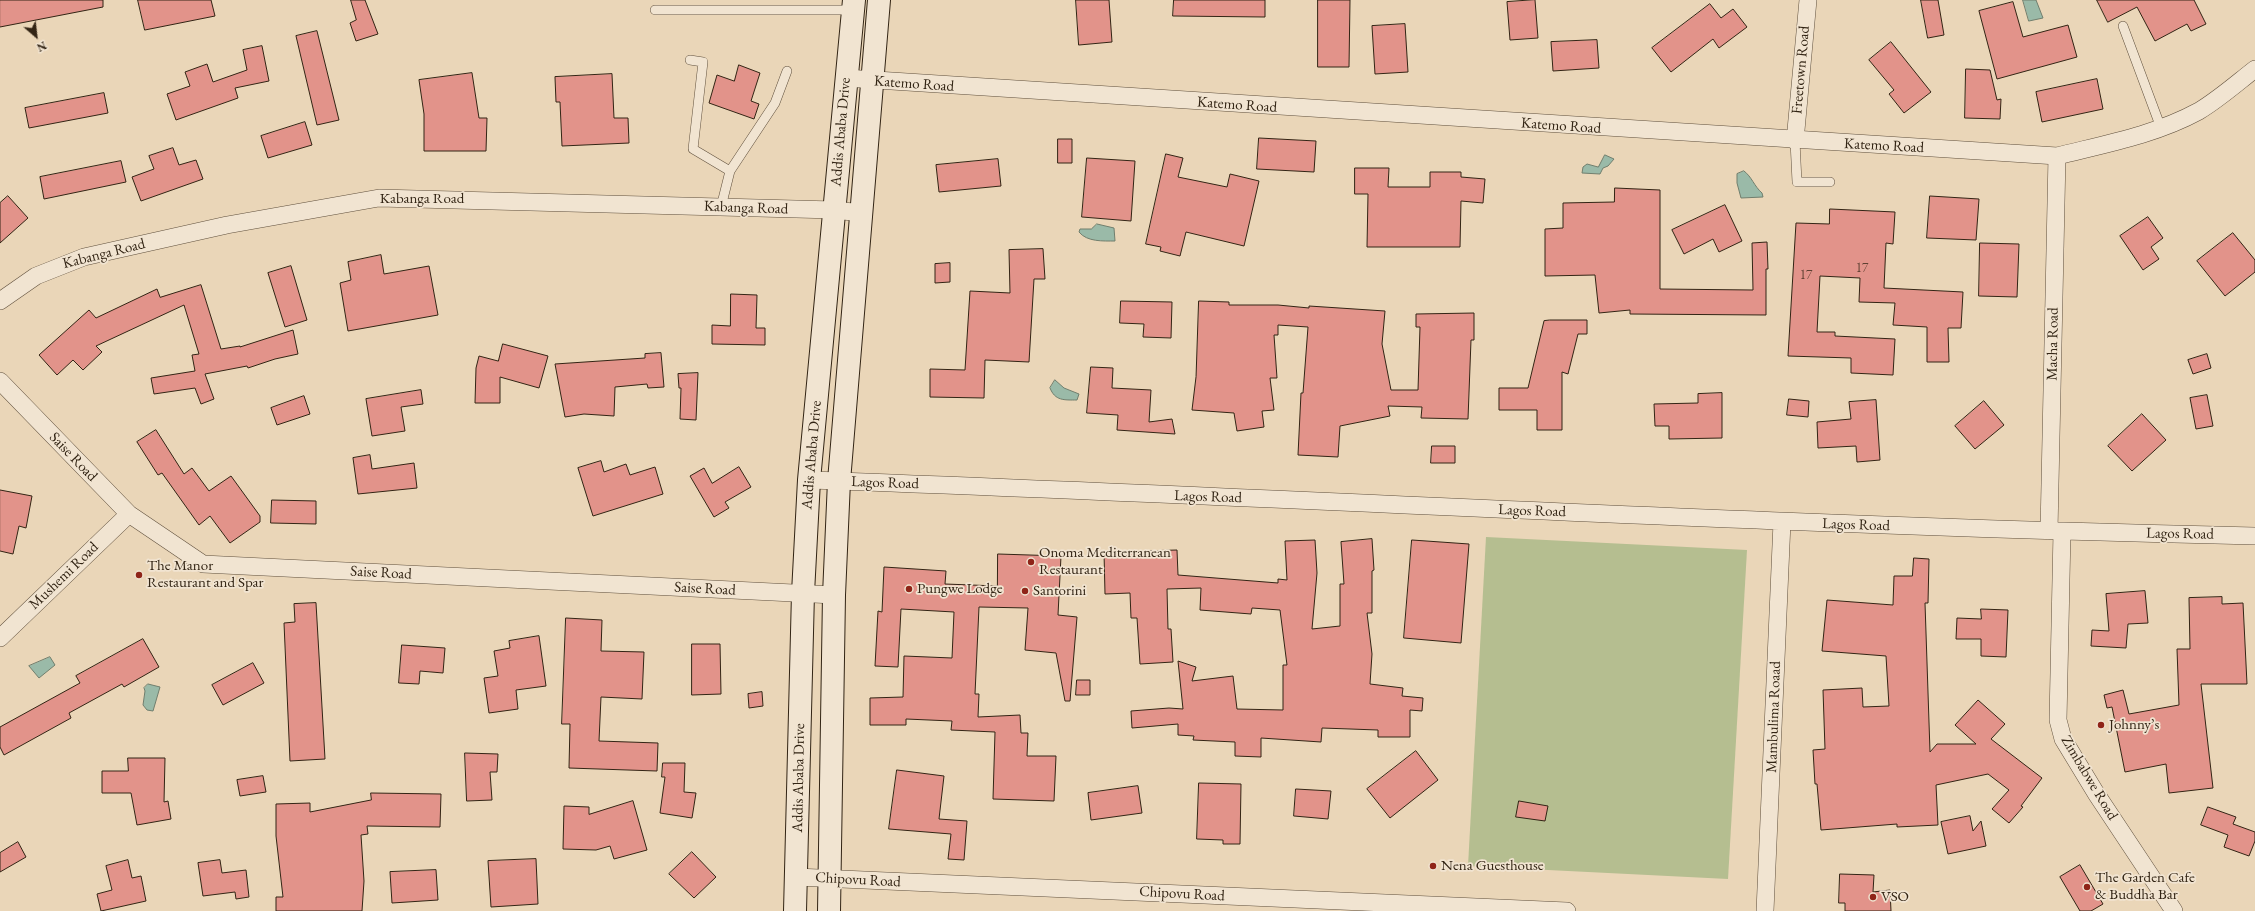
<!DOCTYPE html>
<meta charset="utf-8">
<style>
body{margin:0}
#map{position:relative;width:2255px;height:911px;overflow:hidden;background:#ead6b8;font-family:"EB Garamond",serif}
canvas{display:block}
.north{position:absolute;left:16px;top:16px;width:40px;height:40px;-webkit-text-stroke:3px #f1e4d1;paint-order:stroke;rotate:152deg;font-size:11px;font-weight:700;line-height:16px;text-align:center;color:#322414}
.north::after{content:'';display:block;margin:auto;width:14px;height:18px;background:#322414;clip-path:polygon(50% 0,100% 100%,50% 72%,0 100%)}
</style>
<div id="map">
<canvas width="2255" height="911"></canvas>
<div class="north">N</div>
</div>
<script>
const ctx = document.querySelector('canvas').getContext('2d');
ctx.lineJoin = 'round';
function fill(path, color) {
  ctx.fillStyle = color;
  ctx.fill(path, 'evenodd');
}
function stroke(path, color, width, dash) {
  ctx.strokeStyle = color;
  ctx.lineWidth = width;
  ctx.lineCap = dash ? 'butt' : 'round';
  ctx.setLineDash(dash || []);
  ctx.stroke(path);
}
function write(font, color, halo, rows, align = 'center') {
  ctx.font = font + ' "EB Garamond",serif';
  ctx.lineWidth = 3.5;
  ctx.setLineDash([]);
  ctx.textBaseline = 'middle';
  ctx.strokeStyle = halo;
  ctx.fillStyle = color;
  for (const [text, x, y, turn = 0] of rows) {
    ctx.save();
    ctx.translate(x, y);
    ctx.rotate((+turn || 0) * Math.PI / 180);
    ctx.textAlign = isNaN(turn) ? turn : align;
    if (halo) ctx.strokeText(text, 0, 0);
    ctx.fillText(text, 0, 0);
    ctx.restore();
  }
}
fill(new Path2D(`
 M1486,537L1747,550L1728,879L1468,866Z`), '#b5be90');
const water = new Path2D(`
 M2023,0H2036L2043,18L2029,21Z
 M1605,155L1614,159L1608,166L1603,168L1600,174L1582,173L1583,167L1587,164L1598,167Z
 M1744,171C1752,177 1754,186 1762,193L1763,197L1741,198L1737,183V174Z
 M1097,224L1114,228L1115,241C1103,241 1087,242 1079,232L1080,229H1091Z
 M1055,380L1064,388L1079,394L1077,400C1064,400 1055,401 1050,388Z
 M50,657L55,665L39,678L29,666Z
 M148,684L160,687L153,711L147,710L143,705L145,691L144,688Z`);
fill(water, '#9abaa8');
stroke(water, '#707e6d', 1);
const building = new Path2D(`
 M0,0H103V7L0,27Z
 M138,0H211L215,16L145,30Z
 M351,0H365L378,34L356,41L350,23L356,20Z
 M1076,0H1109L1112,42L1079,45Z
 M1174,0H1265V17L1173,16Z
 M1318,0H1350L1349,67H1318Z
 M1535,0L1538,38L1510,40L1507,2Z
 M1921,0H1938L1944,35L1928,38Z
 M2097,0H2194L2206,24L2191,31L2187,24L2155,41L2137,7L2108,22Z
 M2013,2L2023,37L2068,25L2077,57L1997,79L1979,11Z
 M1710,4L1721,18L1733,9L1747,27L1719,48L1713,39L1671,72L1652,48Z
 M1405,24L1408,72L1375,74L1372,26Z
 M317,31L339,120L317,125L296,36Z
 M1597,40L1599,68L1553,71L1551,42Z
 M1891,42L1931,92L1904,113L1889,94L1894,90L1869,60Z
 M262,46L269,81L235,88L238,98L176,120L167,94L190,86L185,72L207,64L213,82L247,70L243,50Z
 M739,65L760,73L751,101L759,104L754,119L709,103L717,75L734,81Z
 M1966,69L1990,70L1997,100L2001,99L2000,119L1965,118Z
 M472,73L479,118H487L486,151H424V114L419,80Z
 M612,74L614,118H628L629,143L562,146L560,102H556L555,77Z
 M2097,79L2103,109L2042,122L2036,92Z
 M104,93L108,113L29,128L25,108Z
 M305,122L312,145L268,158L261,136Z
 M1259,138L1316,141L1314,172L1257,169Z
 M1058,139H1072V163H1058Z
 M173,148L179,165L196,160L203,179L141,201L132,177L154,169L149,156Z
 M1166,154L1183,158L1178,177L1227,187L1230,174L1259,181L1244,246L1186,232L1180,256L1160,251L1161,247L1146,244Z
 M1087,158L1135,161L1131,221L1082,217Z
 M998,159L1001,186L939,192L936,165Z
 M121,161L126,182L44,199L40,177Z
 M1355,168H1389L1388,187H1430V172H1461V177L1485,179L1483,203L1461,201L1460,247H1367L1368,194H1355Z
 M1615,188L1660,190V289L1753,290L1752,243L1767,242L1768,269H1766V315L1630,314V310L1599,313L1595,275L1545,276V229L1563,228V203L1614,202Z
 M8,196L28,218L0,243V203Z
 M1930,196L1979,199L1976,240L1927,238Z
 M1725,205L1742,241L1719,252L1713,239L1684,254L1672,230Z
 M1830,209L1895,212L1893,244L1886,243L1884,288L1963,292L1961,328H1948L1949,362H1927V327L1893,325L1895,303L1859,302L1860,278L1820,276L1817,332H1835V336L1895,339L1893,375L1851,373V358L1788,356L1796,223L1829,224Z
 M2148,217L2163,238L2151,247L2159,259L2143,270L2120,236Z
 M2233,233L2255,260V272L2225,296L2197,261Z
 M1980,243L2019,244L2017,297L1979,296Z
 M1043,249L1045,279H1034L1029,362L985,360L984,398L930,397V369L965,370L970,291L1010,293L1009,250Z
 M381,255L384,274L429,266L438,315L348,331L340,283L351,280L348,262Z
 M950,263V282L935,283V264Z
 M291,266L307,320L285,327L268,273Z
 M201,285L221,349L240,346V347L293,330L298,354L275,359L248,368L247,366L205,374L214,399L201,404L195,388L154,394L151,378L195,371L192,355L199,354L184,305L96,346L102,352L83,370L73,360L57,375L39,355L89,310L96,318L157,289L160,297Z
 M731,294L757,295L756,328H765V345L712,344V325L730,326Z
 M1121,301L1172,302L1171,338L1143,337L1144,324L1120,323Z
 M1199,301L1229,302V305H1278L1309,308V306L1385,311L1382,344L1391,390H1418L1420,327H1416V314L1474,313V340H1471L1468,419L1421,418L1422,407L1388,406L1390,416L1340,426L1338,457L1298,455L1301,393H1303L1308,327L1278,325V335H1274L1277,378H1270L1274,410L1262,411L1264,427L1237,431L1234,413L1192,410L1196,377Z
 M1550,320H1587V334H1578L1568,374L1562,372V430H1537V410H1499V388H1528L1544,321Z
 M503,344L548,356L539,388L500,377V403H475L476,368L479,356L498,361Z
 M661,353L664,387L648,388L647,384L615,387L614,416L584,414L565,417L555,364L645,358V354Z
 M2207,354L2211,368L2193,374L2188,360Z
 M1091,367L1113,368L1112,388L1151,390L1149,422L1172,419L1175,434L1117,430L1118,415L1087,413Z
 M698,373L696,420L680,419L681,388H679L678,374Z
 M421,390L423,404L401,407L405,431L372,436L366,399Z
 M1722,393V438L1669,439V426H1655L1654,404L1698,403V394Z
 M2207,395L2213,426L2196,429L2190,398Z
 M304,396L310,414L277,425L271,408Z
 M1789,399L1809,401L1808,417L1787,415Z
 M1876,400L1880,460L1857,462L1856,446L1818,448L1817,422L1851,419L1849,402Z
 M1984,401L2004,425L1975,449L1955,426Z
 M2142,414L2166,440L2132,471L2108,446Z
 M156,430L184,474L192,468L209,491L231,476L260,516V522L230,543L210,516L199,525L162,473L158,475L137,442Z
 M1432,446H1455V463H1431Z
 M370,455L372,469L414,463L417,488L358,494L353,458Z
 M601,461L604,472L626,464L630,475L655,467L663,494L593,516L578,468Z
 M739,467L751,487L725,502L729,508L714,517L690,476L704,468L712,483Z
 M0,490L32,496L26,528L19,526L13,554L0,551Z
 M272,500L316,501V524L271,523Z
 M1372,539L1374,570L1372,571V613H1367L1372,654L1370,684L1403,688L1402,696L1423,698L1422,711L1410,710V737H1378V730L1322,728L1321,742L1261,738V757L1235,756V742L1193,740L1194,736L1178,735V724L1132,728L1131,711L1169,708L1183,709L1178,661L1196,667L1192,681L1233,676L1237,709L1283,710V665H1287L1280,610L1252,608L1251,614L1200,610L1201,588L1167,589L1168,629H1171L1173,662L1140,664L1137,618H1131L1130,593L1105,594L1104,552L1177,550L1178,575L1278,583V579L1287,580L1285,541L1315,540L1317,573L1312,629L1340,626V584H1344L1341,542Z
 M1412,540L1469,544L1461,643L1404,638Z
 M998,554L1061,556L1058,615L1077,617L1070,701H1065L1056,653L1025,650L1028,608L979,607L975,694H979L978,717L1020,715L1021,733H1028L1027,756H1056L1054,801L993,799L995,732L951,730L952,721L906,719V725H870V698L903,697L904,656L952,658L954,612L901,609L898,667L875,666L878,611L882,612L884,567L946,571L945,584L997,586Z
 M1914,558L1929,559L1928,603H1925L1930,752L1937,744H1976L1955,725L1978,700L2005,724L1991,739L2042,778L2021,806L2023,807L2009,823L1992,809L2009,790L1988,774L1936,785L1938,825L1897,827V824L1821,830L1817,784H1815L1813,750L1825,749L1823,690L1862,688L1863,707L1889,706L1886,656L1822,651L1827,600L1893,605L1894,576H1912Z
 M2145,591L2148,623L2128,624L2126,648L2091,646L2092,630L2109,631L2106,594Z
 M2222,597V604L2243,603L2247,684H2201L2213,788L2169,793L2166,764L2125,772L2112,707L2107,708L2104,695L2123,690L2129,714L2179,705L2177,649H2190L2189,598Z
 M316,603L325,759L290,761L284,623L295,622L294,604Z
 M1981,609L2008,610L2006,657L1981,656V639H1956L1957,618L1981,619Z
 M566,618L602,620L601,651L644,652L642,699L601,697L599,741L658,743L657,771L569,768L570,724H562Z
 M539,636L546,686L516,690L518,709L489,713L484,678L498,676L494,651L510,648L509,641Z
 M143,639L159,667L124,687L122,684L69,713L71,718L4,755L0,747V727L80,683L76,676Z
 M692,644H720L721,694L692,695Z
 M402,645L445,648L443,673L420,671L419,684L399,683Z
 M253,663L264,683L223,705L212,685Z
 M1077,680H1090V695H1076Z
 M762,692L763,706L749,708L748,694Z
 M1416,751L1438,780L1390,818L1367,789Z
 M465,753L498,754L497,772H490L492,800L467,801Z
 M128,758H165L164,802L168,801L171,819L137,825L131,793H102V771H128Z
 M663,763H685L684,792L696,793L692,818L660,813L665,777H662Z
 M897,770L944,776L939,819L967,821L964,860L948,859L951,834L889,829Z
 M263,776L266,792L240,796L237,780Z
 M1199,783L1241,784L1240,844H1223V840L1197,839Z
 M1138,786L1142,813L1091,820L1088,793Z
 M1296,789L1331,791L1328,819L1294,816Z
 M371,793L441,794L440,827L367,826L368,834L361,835L364,881L362,911H276V897H283L276,836V804L310,803V812L371,800Z
 M633,801L647,850L614,859L610,846L596,850L563,849L564,806L589,807V814Z
 M1519,801L1548,806L1545,821L1516,817Z
 M2208,807L2236,817L2233,824L2255,832V841L2249,856L2224,847L2228,835L2201,825Z
 M1970,816L1973,831L1981,821L1986,846L1948,854L1941,822Z
 M18,842L26,857L0,872V853Z
 M692,852L716,877L694,898L669,874Z
 M536,859L538,904L491,907L488,861Z
 M128,860L132,878L141,876L146,901L101,911L97,894L112,890L106,866Z
 M220,860L222,873L246,870L249,897L236,899L235,892L203,896L198,863Z
 M2080,865L2103,904L2091,911H2080L2060,877Z
 M436,870L438,900L392,903L390,872Z
 M1840,874L1874,875L1873,892L1890,890L1891,911H1845V903H1839Z`);
fill(building, '#e2938a');
stroke(building, '#322414', 1);
const lane = new Path2D(`
 M655,10H853
 M2123,26L2161,128
 M690,60L703,62L693,149L730,171
 M1795,141L1797,182H1830
 M721,207L730,171L775,103L787,71`);
const street = new Path2D(`
 M845,78L2057,156C2105,144 2155,135 2199,111C2219,99 2237,83 2255,69
 M1795,141L1808,0
 M0,301L36,276L84,257L227,225L379,198L834,210L862,213
 M0,381L129,514L203,564L834,595
 M809,480C1291,497 1773,526 2255,536
 M2049,531L2057,156
 M2062,532L2058,720L2063,739L2097,795L2174,911
 M0,638L129,514
 M796,877L1567,911
 M1765,911L1782,522`);
const secondary = new Path2D(`
 M795,911L803,593L809,480L854,0
 M829,911L834,595L839,481L879,0`);
stroke(lane, '#60503d', 10);
stroke(street, '#60503d', 18);
stroke(secondary, '#322414', 24);
stroke(lane, '#f1e4d1', 9);
stroke(street, '#f1e4d1', 17);
stroke(secondary, '#f1e4d1', 22);
for (const [x, y, r, color] of [
 [1031,562,4,"#8f2418"],
 [139,575,4,"#8f2418"],
 [909,589,4,"#8f2418"],
 [1025,591,4,"#8f2418"],
 [2101,725,4,"#8f2418"],
 [1433,866,4,"#8f2418"],
 [2087,887,4,"#8f2418"],
 [1873,897,4,"#8f2418"]
]) {
  const dot = new Path2D();
  dot.arc(x, y, r, 0, 2 * Math.PI);
  ctx.fillStyle = color;
  ctx.fill(dot);
  stroke(dot, '#f1e4d1', 1.5);
}
write('13px', '#5e4032', null, [
 ["17",1862,268],
 ["17",1806,275]
]);
write('15px', '#322414', '#f1e4d1', [
 ["Freetown Road",1801,70,-85],
 ["Katemo Road",914,84,4],
 ["Katemo Road",1237,105,4],
 ["Katemo Road",1561,126,4],
 ["Addis Ababa Drive",841,132,-85],
 ["Katemo Road",1884,146,3],
 ["Kabanga Road",422,199],
 ["Kabanga Road",746,208,2],
 ["Kabanga Road",104,254,-14],
 ["Macha Road",2053,344,-89],
 ["Addis Ababa Drive",812,455,-85],
 ["Saise Road",73,457,46],
 ["Lagos Road",885,483,2],
 ["Lagos Road",1208,497,2],
 ["Lagos Road",1532,511,2],
 ["Lagos Road",1856,525,2],
 ["Lagos Road",2180,534,1],
 ["Saise Road",381,573,3],
 ["Mushemi Road",64,576,-44],
 ["Saise Road",705,589,3],
 ["Mambulima Roaad",1774,717,-88],
 ["Addis Ababa Drive",799,778,-89],
 ["Zimbabwe Road",2089,778,59],
 ["Chipovu Road",858,880,3],
 ["Chipovu Road",1182,894,3]
]);
write('15px', '#322414', '#f1e4d1', [
 ["Onoma Mediterranean",1039,553],
 ["Restaurant",1039,570],
 ["The Manor",147,566],
 ["Restaurant and Spar",147,583],
 ["Pungwe Lodge",917,589],
 ["Santorini",1033,591],
 ["Johnny’s",2109,725],
 ["Nena Guesthouse",1441,866],
 ["The Garden Cafe",2095,878],
 ["& Buddha Bar",2095,895],
 ["VSO",1881,897]
], 'left');
</script>
